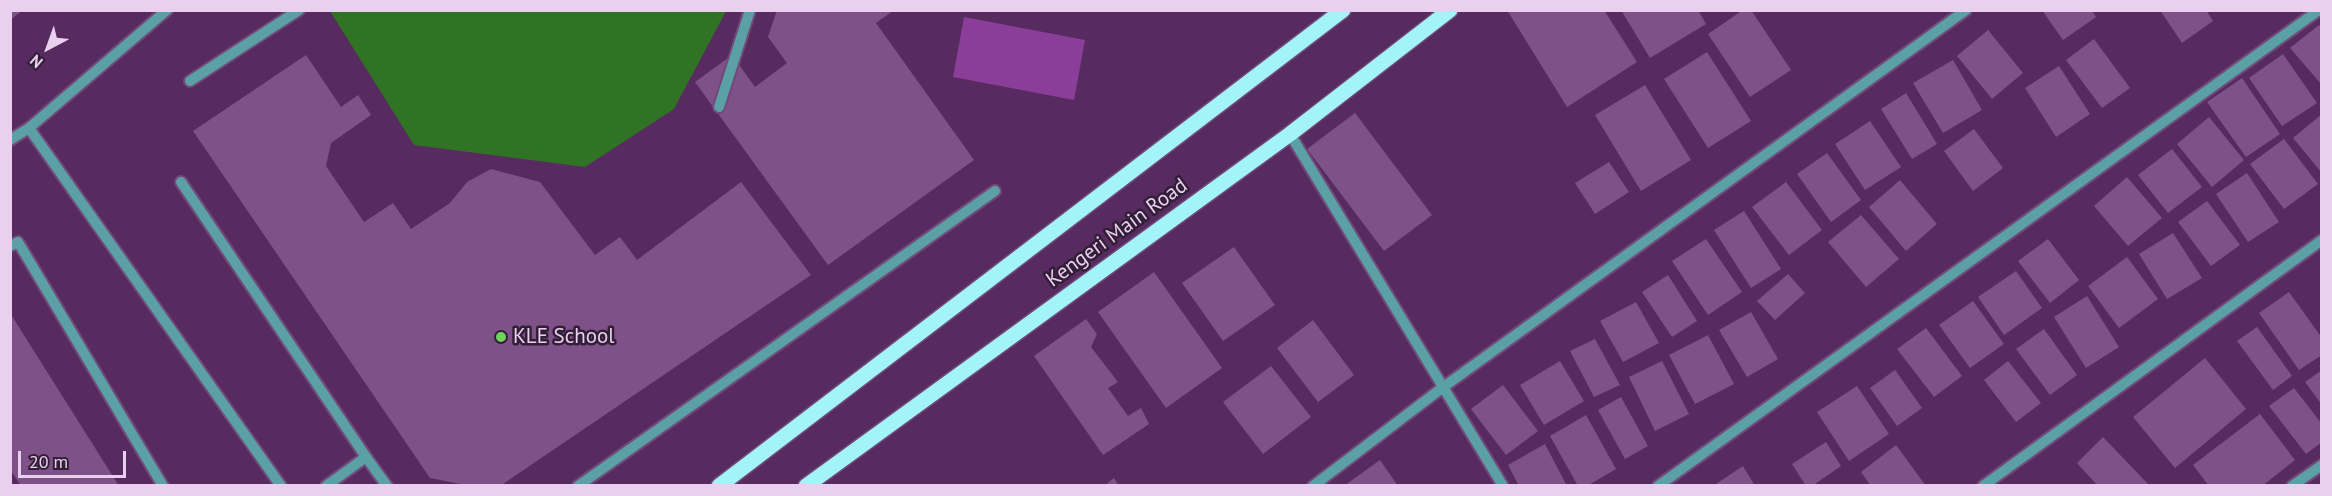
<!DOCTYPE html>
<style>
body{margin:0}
#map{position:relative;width:2332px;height:496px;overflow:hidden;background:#572b60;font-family:"PT Sans",sans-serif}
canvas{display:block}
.frame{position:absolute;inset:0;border:12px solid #e9d0ef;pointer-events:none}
.north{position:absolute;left:18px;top:18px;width:60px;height:60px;-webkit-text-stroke:4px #321e36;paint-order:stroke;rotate:221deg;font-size:16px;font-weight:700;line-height:24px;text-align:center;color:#e9d0ef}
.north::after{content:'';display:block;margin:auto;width:21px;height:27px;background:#e9d0ef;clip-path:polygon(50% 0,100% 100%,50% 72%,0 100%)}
.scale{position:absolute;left:18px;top:451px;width:108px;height:27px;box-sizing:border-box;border:3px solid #e9d0ef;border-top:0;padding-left:8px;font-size:18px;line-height:21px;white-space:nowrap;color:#e9d0ef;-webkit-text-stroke:4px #321e36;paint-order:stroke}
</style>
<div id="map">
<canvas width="2332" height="496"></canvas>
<div class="frame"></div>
<div class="north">N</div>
<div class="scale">20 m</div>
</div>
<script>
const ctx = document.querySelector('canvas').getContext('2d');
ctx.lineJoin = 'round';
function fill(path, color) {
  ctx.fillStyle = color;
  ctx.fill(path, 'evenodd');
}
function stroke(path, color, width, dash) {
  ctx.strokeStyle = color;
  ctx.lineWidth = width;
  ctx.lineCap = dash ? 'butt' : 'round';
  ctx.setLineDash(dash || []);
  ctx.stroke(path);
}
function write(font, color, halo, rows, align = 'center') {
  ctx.font = font + ' "PT Sans",sans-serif';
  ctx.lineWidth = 5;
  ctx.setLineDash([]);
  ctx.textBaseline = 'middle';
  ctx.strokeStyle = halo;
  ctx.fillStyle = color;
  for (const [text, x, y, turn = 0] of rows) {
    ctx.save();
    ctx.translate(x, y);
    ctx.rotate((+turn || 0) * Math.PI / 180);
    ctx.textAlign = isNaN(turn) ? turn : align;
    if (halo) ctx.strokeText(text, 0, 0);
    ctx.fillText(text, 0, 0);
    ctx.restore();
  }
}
fill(new Path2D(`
 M330,11H726L674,109L585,167L414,145Z`), '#317324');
fill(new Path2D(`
 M964,17L1085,40L1074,100L953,77Z`), '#8a3e9a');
fill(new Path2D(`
 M10,10H23L10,20Z
 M777,10H894L876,23L974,160L828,265L695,82L732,55L755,87L787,63L768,37Z
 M1507,10H1604L1637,62L1567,107Z
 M1621,10H1698L1706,24L1650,58Z
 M1743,10H1751L1791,70L1750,97L1708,34Z
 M2042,10H2091L2096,17L2063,40Z
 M2160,10H2206L2213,21L2182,43Z
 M2319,25L2322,28V85L2290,48Z
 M1988,30L2023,73L1992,99L1957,56Z
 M2094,39L2130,88L2102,108L2066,60Z
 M1707,52L1751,121L1708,148L1664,79Z
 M2283,54L2317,103L2282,126L2249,78Z
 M306,55L341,107L358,95L371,115L331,143L326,166L364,222L393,203L411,229L450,203L467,182L491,169L540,182L595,255L620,237L637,260L741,182L811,275L500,486H471L430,478L193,131Z
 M1953,60L1982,110L1943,133L1913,83Z
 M2059,66L2090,114L2056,137L2025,88Z
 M2242,78L2280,134L2246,157L2207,102Z
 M1645,85L1691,160L1641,191L1595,115Z
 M1906,93L1937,144L1912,159L1881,109Z
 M1355,113L1432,215L1384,251L1307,149Z
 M2322,114V173L2293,138Z
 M2209,117L2244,160L2212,187L2177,144Z
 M1870,121L1901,167L1865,190L1835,144Z
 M1974,129L2003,168L1973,191L1944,151Z
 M2284,139L2318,184L2284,209L2250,164Z
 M2172,149L2202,187L2168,213L2138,175Z
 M1827,153L1861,200L1831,222L1797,174Z
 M1609,162L1629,192L1595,214L1575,183Z
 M2247,173L2279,222L2248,242L2216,194Z
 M2127,177L2162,218L2128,246L2094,206Z
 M1900,180L1937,224L1906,251L1869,207Z
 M1786,182L1822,230L1789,255L1752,207Z
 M2207,201L2240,245L2211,266L2178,222Z
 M1744,211L1781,269L1751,288L1714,230Z
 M1861,215L1899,259L1866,287L1828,242Z
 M2173,233L2202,278L2167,299L2139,254Z
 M1706,239L1742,292L1708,315L1672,261Z
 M2048,239L2079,280L2050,303L2018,261Z
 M1234,247L1275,305L1223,341L1182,283Z
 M2127,257L2158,299L2119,328L2088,286Z
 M2016,271L2042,308L2004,335L1978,297Z
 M1154,272L1222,368L1166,408L1098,312Z
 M1788,274L1805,293L1775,320L1757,301Z
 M1668,275L1697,321L1672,337L1642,292Z
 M2289,292L2322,338V355L2299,370L2259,313Z
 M2087,296L2119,347L2086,368L2054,317Z
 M1973,301L2004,344L1970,368L1939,325Z
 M1636,302L1659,343L1623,362L1600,321Z
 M1751,312L1778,359L1747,377L1719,330Z
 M10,313L119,486H21L10,469Z
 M1086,319L1097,334L1091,347L1118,382L1108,388L1128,416L1141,408L1149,424L1103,455L1034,356Z
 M1313,320L1354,375L1318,402L1277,348Z
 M2257,327L2292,376L2273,390L2237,341Z
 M1926,328L1962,376L1934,397L1897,349Z
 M2044,329L2077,375L2050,395L2016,349Z
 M1708,335L1734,384L1695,404L1669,355Z
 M1595,339L1620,385L1594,397L1570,351Z
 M2205,358L2246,409L2175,468L2133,417Z
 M1560,361L1584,401L1544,425L1520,385Z
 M1662,361L1689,414L1655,431L1629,377Z
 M2008,361L2041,403L2016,422L1984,380Z
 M1271,366L1311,417L1263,454L1223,402Z
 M1895,370L1922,408L1897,426L1870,388Z
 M2322,370V405L2305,382Z
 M1503,385L1538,431L1506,455L1471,409Z
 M1857,386L1889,434L1849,461L1817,412Z
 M2294,388L2322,424V442L2306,454L2269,406Z
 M1621,397L1648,446L1625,459L1598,410Z
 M2260,414L2295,460L2262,486H2209L2193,465Z
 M1586,415L1616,469L1587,486H1578L1550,436Z
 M2103,437L2148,484L2146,486H2098L2077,463Z
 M1826,442L1841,466L1812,486H1806L1792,464Z
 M1545,444L1567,486H1519L1508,465Z
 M1896,445L1926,486H1871L1861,472Z
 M1380,460L1398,486H1344Z
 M1743,466L1755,486H1713Z
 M1114,478L1119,486H1104Z`), '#7f5189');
const minor = new Path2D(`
 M167,10L29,128L281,486
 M190,81L299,10
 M719,107L750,10
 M1290,134L1503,486
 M10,140L29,128
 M181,182L366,457
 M10,246L18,242L163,486
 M326,486L366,457L387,486
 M578,486L995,191
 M1313,486L1442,388L1966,10
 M1658,486L2319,10
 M1983,486L2322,240
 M2292,486L2322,465`);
const major = new Path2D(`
 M719,486L1343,10
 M806,486L1290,134L1450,10`);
stroke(minor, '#71497a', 14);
stroke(major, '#71497a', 18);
stroke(minor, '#5aa0a4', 10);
stroke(major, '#a2f4f9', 15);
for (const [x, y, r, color] of [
 [501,337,6,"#71d35e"]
]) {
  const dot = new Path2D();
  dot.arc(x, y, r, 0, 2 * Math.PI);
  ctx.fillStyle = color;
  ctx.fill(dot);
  stroke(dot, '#321e36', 2);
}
write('21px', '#e9d0ef', '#321e36', [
 ["Kengeri Main Road",1117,233,-36]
]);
write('21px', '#e9d0ef', '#321e36', [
 ["KLE School",513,337]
], 'left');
</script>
